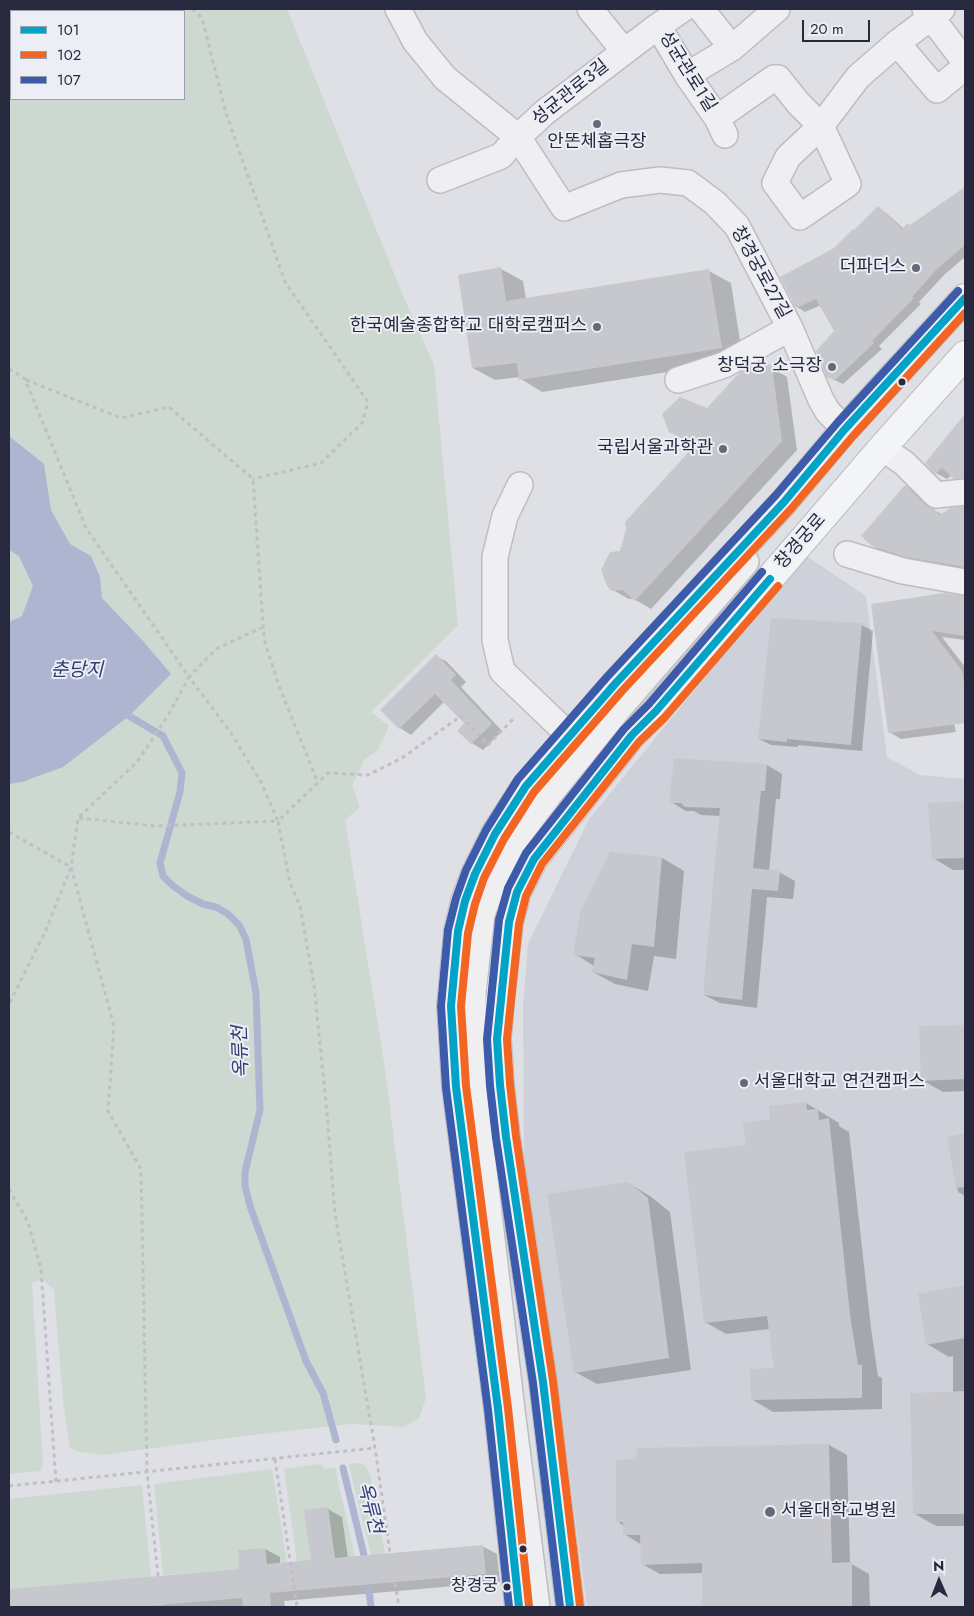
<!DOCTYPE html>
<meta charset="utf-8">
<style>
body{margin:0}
#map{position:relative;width:974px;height:1616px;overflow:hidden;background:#dfe0e5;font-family:Jost,sans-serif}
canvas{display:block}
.frame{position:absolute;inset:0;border:10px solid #27293e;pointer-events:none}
.legend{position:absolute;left:10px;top:10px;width:175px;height:90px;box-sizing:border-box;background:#edeef5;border:1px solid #9e9fac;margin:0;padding:6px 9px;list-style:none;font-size:15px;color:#27293e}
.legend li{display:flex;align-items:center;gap:10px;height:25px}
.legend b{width:25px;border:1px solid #9e9fac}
.north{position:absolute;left:914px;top:1556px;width:50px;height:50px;-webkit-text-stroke:4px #edeef5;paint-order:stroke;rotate:359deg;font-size:14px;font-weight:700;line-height:20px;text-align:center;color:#27293e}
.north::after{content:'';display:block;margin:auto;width:18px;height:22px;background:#27293e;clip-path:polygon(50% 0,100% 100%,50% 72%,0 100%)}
.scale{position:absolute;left:802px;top:20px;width:68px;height:22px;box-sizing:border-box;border:2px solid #27293e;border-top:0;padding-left:6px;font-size:15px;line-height:18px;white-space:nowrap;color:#27293e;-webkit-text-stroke:4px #edeef5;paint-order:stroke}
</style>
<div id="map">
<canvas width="974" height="1616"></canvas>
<div class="frame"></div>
<ul class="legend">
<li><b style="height:6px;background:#02a3c7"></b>101</li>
<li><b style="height:6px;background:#f26522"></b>102</li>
<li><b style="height:6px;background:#3d5bab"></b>107</li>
</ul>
<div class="north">N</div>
<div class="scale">20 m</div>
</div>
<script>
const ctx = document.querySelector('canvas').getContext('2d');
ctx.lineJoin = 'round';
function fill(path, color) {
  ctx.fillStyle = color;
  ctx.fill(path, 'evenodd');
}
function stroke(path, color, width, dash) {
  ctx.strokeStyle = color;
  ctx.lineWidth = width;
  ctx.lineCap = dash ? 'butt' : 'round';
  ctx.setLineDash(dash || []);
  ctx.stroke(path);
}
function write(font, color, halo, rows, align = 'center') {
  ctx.font = font + ' Jost,"Noto Sans KR",sans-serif';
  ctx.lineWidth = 4;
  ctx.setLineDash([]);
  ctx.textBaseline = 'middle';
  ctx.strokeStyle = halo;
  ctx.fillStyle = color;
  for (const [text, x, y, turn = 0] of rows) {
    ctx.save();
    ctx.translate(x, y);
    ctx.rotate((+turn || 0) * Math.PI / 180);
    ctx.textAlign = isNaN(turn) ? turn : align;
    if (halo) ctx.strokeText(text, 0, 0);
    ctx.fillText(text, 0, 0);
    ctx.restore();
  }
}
fill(new Path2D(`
 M805,555L866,596L887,757L920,775L965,779V1607H587L562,1417L524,1161L523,1006L528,944L589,819Z`), '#cfd1da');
fill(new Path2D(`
 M9,9H287L402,293L434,365L458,625L371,712L389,726L378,750L364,760L352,786L360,807L345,820L386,1075L426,1398L419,1418L404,1427L351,1424L235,1437L103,1455L80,1452L70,1448L63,1401L54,1290L43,1279L32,1283L43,1465L40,1471L9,1474ZM11,11H184V99H11Z
 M354,1463C363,1463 367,1466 370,1474L385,1554L371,1555L349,1465Z
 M320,1464L325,1469L335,1468L355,1557L297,1562L284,1469Z
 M272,1469L287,1563L267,1564L265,1548L238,1550L239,1569L163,1575L154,1484Z
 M142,1485L151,1577L9,1589V1499Z`), '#cdd8d0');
fill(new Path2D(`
 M9,436L44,464L51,510L70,544L91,556L100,577L102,598L143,641L171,674L129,716L63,767L22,782L9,784V622L22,616L33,586L19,556L9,550Z`), '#adb5d1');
fill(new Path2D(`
 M965,188V257L945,274L919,302L921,304L879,346L882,349L843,384L828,377L836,331L821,305L805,312L797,307L835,249L878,208L886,213L904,229L911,226Z
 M501,269L523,281L526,299L709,271L731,283L743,360L542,392L521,379L520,377L495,380L473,368Z
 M765,364L787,377L797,450L651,609L634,599H629L613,590L621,552L696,445L707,410Z
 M965,416V484L952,475L947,479L936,473L926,463Z
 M906,486L916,492L934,510L943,515L965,507V571L918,563L884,552L873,546Z
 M962,597H965V640L942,637L965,667V692L947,696L956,732L901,739L889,732L872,605Z
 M862,625L873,631L862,751L798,745V747L771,745L759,739Z
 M436,656L447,662L466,682L461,687L502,731L483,750L472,743L459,731L466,723L444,702L411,735L400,728L382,710Z
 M767,765L782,774L780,799H776L769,871L779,872L795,881L793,899L767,897L757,1008L720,1003L704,995L720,816L701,815L694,811H686L671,802Z
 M965,802V870H953L933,858L930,804Z
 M662,858L684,871L676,959L654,956L648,991L615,984L593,972L594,966L575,954Z
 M965,1026V1091L943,1092L922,1080L920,1027Z
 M806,1103L839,1123V1126L849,1132L871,1328L878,1376L882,1378V1409L773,1412L753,1400L775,1369L770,1329L726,1334L705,1322L747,1146L772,1121Z
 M965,1135V1196L958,1192L948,1138Z
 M628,1183L650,1196L670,1212L691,1370L597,1384L575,1372Z
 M965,1287V1526H936L915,1514L953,1393V1356L949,1357L927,1344L920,1295Z
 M829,1445L847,1455L850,1563L869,1574L870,1607H703V1573L660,1574L642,1564V1545L624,1534V1526L617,1521Z
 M328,1509L342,1517L348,1558L482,1546L497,1554L500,1582L284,1601L285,1607H9V1590L241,1570L265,1549L280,1557V1564L313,1561Z`), '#0003');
stroke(new Path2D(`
 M129,716L163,736L182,773L180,792L160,863L163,876L172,885L187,896L203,904L216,907L228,914L239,925L246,939L256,993L260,1110L245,1172V1186L250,1206L306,1361L323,1393L336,1440
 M343,1468L364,1555
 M369,1591L371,1607`), '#adb5d1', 7);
fill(new Path2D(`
 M965,187V245L936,270L912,297L914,298L872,341L874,343L834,381L831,378H827L816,351L834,331L816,299L796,308L780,277L834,248L853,229L854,230L878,206L902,229L908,223L910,225Z
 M501,267L506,301L709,269L722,348L519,380L517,363L472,368L458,275Z
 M761,361L766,362L772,367L782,441L635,601L623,590L612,591L607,586L601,570L610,552L620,551L626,529L625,522L695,445L669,432L662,414L680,397L707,408L739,373Z
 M965,414V478L954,479L942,468L935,474L925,463Z
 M905,485L926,505L934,509L940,515L950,508L965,506V567L906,557L872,546L861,536Z
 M944,593L965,596V636L932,631L962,671L965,690V723L888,733L871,604Z
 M771,618L862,623L851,745L787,739V742L758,739Z
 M436,654L456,675L451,680L492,724L471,744L457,731L464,723L435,694L399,729L380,710Z
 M674,758L767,764L765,791H761L753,868L780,871L778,891L752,889L742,1000L703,995L720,808L685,807L681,803H669Z
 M965,801V858L932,859L928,803Z
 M610,852L662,857L654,947L632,944L627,980L592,972L595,958L573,955L580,913Z
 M965,1025V1079L921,1081L919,1026Z
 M806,1102L807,1110L818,1109L819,1120L829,1118L850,1315L858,1365H862V1398L751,1400L750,1369L774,1368L767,1316L704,1323L684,1152L746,1145L743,1123L770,1119L769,1106Z
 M965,1133V1187L956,1188L947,1137Z
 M628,1182L648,1198L669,1358L574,1373L547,1194Z
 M965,1285V1338L926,1345L918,1294Z
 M965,1391V1514H913L910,1393Z
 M829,1444L832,1563L852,1562V1607H702V1563L641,1565L640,1535H623V1522H616V1460L636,1459L637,1448Z
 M328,1507L335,1558L483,1545L486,1574L270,1593L271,1607H243L242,1598L136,1607H9V1589L239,1569L238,1550L265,1548L267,1564L311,1560L304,1510Z`), '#c7c8cd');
const minor = new Path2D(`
 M398,9L415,41L445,78L518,137L564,208L621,185L660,180L688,183L715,203L737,226L790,328L821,400L828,412L845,429
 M590,9L624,51
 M701,9L732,48
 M925,9L965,62
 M658,26L687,75L717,118L725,135
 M897,43L937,90L965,67
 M687,75L732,48L777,9
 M717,118L774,78H778L799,104L821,126L858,77L897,43L942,9
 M821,126L848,184L800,217L775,183L788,157Z
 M440,180L501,156L518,137L545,112L658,26L683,9
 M678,380L724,365L790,328
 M882,448L904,463L936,495L965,492
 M520,485L505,516L495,557V640L502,671L570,736
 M847,554L903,571L965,582
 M537,1607L512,1410L474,1085L473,993L482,914L498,872L513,843L549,795L620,707L746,562`);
const major = new Path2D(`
 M519,1607L498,1409L456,1087L451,1006L458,931L465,901L475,874L495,834L526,786L615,684L784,502L845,429L965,298
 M570,1607L543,1382L506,1137L500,1085L497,1039L500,1001L509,922L517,892L534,859L632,735L656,711L882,448L965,355`);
stroke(minor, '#bcbdc2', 28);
stroke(major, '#bcbdc3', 30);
stroke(new Path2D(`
 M192,9L202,18L226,113L285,282L368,402L362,423L321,463L253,479
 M9,369L25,379L86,528L189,677L169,714L137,762L78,818L71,867L114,1026L108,1111L141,1169L147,1472L158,1576
 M26,380L121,418L169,407L253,479L264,639L279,686L318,783
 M263,627L216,649L189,677L231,733L262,784L278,821L328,773L368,775L402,758L461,716L488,745L515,717
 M79,818L155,826L278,821L290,883L300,906L314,985L327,1113L335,1214L375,1448L390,1553
 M9,832L71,867L46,930L9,1004
 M9,1189L28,1222L41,1269L56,1482
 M275,1459L297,1607
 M9,1486L375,1448
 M395,1583L399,1607
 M160,1605L161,1607`), '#bfbfc5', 3, [4, 4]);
stroke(minor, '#efeff2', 25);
stroke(major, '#f3f4f6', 28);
stroke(new Path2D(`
 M519,1607L498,1409L456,1087L451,1006L458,931L465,901L475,874L495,834L526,786L615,684L784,502L845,429L965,298
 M570,1607L543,1382L506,1137L500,1085L497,1039L509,922L517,892L534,859L632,735L656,711L770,579`), '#02a3c7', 8);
stroke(new Path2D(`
 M529,1606L508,1408L466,1086L461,1006L468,933L475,904L484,878L504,839L534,792L622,691L791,509L853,436L965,313
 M580,1606L553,1381L516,1136L510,1084L507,1039L519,924L526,896L542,864L639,742L664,718L778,586`), '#f26522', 8);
stroke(new Path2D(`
 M509,1607L488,1410L446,1088L441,1006L448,930L456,898L466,870L486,830L518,779L607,677L776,495L838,422L958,291
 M560,1607L533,1383L496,1138L490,1086L487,1039L499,920L508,888L526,853L624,729L649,704L762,572`), '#3d5bab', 8);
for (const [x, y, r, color] of [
 [597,124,5,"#676978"],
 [916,268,5,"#676978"],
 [597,327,5,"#676978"],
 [832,367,5,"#676978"],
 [902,382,4.5,"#27293e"],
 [723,449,5,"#676978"],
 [744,1083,5,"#676978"],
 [770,1512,6,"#676978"],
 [523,1549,4.5,"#27293e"],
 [507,1587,4.5,"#27293e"]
]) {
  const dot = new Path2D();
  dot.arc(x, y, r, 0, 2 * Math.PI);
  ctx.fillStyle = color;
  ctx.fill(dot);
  stroke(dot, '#edeef5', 2);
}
write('17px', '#27293e', '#edeef5', [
 ["창경궁",498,1587]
], 'right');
write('18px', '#27293e', '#edeef5', [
 ["성균관로1길",687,72,58],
 ["성균관로3길",571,93,-39],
 ["창경궁로27길",760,273,61],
 ["창경궁로",801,542,-49]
]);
write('18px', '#27293e', '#edeef5', [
 ["안똔체홉극장",597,143,"center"],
 ["더파더스",906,268],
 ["한국예술종합학교 대학로캠퍼스",587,327],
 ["창덕궁 소극장",822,367],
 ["국립서울과학관",713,449],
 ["서울대학교 연건캠퍼스",754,1083,"left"],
 ["서울대학교병원",781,1512,"left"]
], 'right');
write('italic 19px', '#303e72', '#edeef5', [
 ["춘당지",77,671],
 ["옥류천",242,1052,-92],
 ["옥류천",369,1508,76]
]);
</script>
